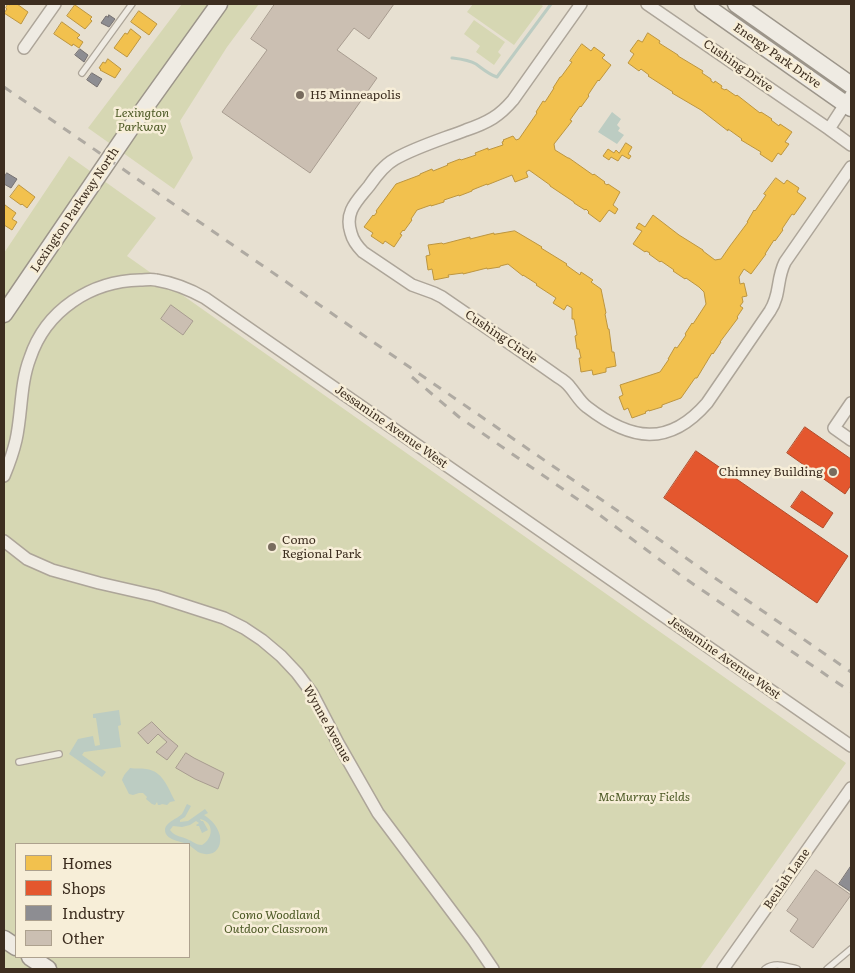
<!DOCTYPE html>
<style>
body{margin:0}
#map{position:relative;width:855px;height:973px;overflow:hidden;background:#e7e0d1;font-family:Literata,serif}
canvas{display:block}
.frame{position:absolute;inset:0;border:5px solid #3d2e20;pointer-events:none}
.legend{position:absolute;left:15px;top:843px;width:175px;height:115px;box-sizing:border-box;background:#f7eed8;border:1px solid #ada18e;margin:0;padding:6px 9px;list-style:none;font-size:15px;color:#3d2e20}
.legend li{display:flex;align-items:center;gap:10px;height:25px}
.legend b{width:25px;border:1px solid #ada18e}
</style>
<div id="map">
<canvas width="855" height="973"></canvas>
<div class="frame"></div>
<ul class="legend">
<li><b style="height:14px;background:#f2c14e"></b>Homes</li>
<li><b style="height:14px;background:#e4572e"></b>Shops</li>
<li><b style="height:14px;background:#8d8d92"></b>Industry</li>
<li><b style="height:14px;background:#cbbfb2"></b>Other</li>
</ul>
</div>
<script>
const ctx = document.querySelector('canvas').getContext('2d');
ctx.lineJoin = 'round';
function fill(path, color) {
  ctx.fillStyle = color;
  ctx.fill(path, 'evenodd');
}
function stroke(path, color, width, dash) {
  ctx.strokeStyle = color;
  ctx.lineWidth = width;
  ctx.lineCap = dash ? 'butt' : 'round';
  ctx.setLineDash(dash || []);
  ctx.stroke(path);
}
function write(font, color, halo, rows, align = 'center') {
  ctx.font = font + ' Literata,serif';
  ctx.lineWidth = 5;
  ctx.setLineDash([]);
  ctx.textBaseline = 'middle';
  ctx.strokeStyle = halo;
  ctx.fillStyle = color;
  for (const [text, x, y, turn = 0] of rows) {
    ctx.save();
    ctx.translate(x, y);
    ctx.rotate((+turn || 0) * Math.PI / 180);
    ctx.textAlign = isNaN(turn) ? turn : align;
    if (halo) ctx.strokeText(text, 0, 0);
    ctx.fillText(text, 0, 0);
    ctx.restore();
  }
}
fill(new Path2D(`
 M182,4H259L227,47L180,121L193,158L174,189L88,128Z
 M473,4H540L543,6L514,45L467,12Z
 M474,20L505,42L498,52L501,55L494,65L476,52L480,46L464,34Z
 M69,156L156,218L127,256L846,763L700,969H4V253ZM16,844H189V957H16Z`), '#d6d7b3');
fill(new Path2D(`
 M612,112L621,119L617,125L620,128L618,131L624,135L617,144L598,132Z
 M119,710L121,725L118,726L121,747L84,752L82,755L106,772L102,777L69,754L78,739L93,736L95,746L100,745L96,718H93V714Z
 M130,768C136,769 141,768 146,769C163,771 168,788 175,801L170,802L167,805L162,804L160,805H158L157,802L155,805L152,804L146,799L147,797L143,793H139L133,795L129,794L122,780C124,774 127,772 130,768Z
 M187,804L191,806L185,817L180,820V822L188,821L205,809L208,813L204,815C212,820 218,827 220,836C222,851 211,858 198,852C195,850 192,847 189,845C183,841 164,841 165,829C166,822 177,819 182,814C184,811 185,807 187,804ZM200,819C215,822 213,839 202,845C196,845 194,842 189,840C182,836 175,837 170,830L173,826L182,827L190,825L196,821L199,823L196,825L197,826H199L202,833L208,830L203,821H201Z`), '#bcccc2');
const homes = new Path2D(`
 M8,4L10,5L11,4H17L28,12L21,24L4,13L7,9L6,8Z
 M75,5L92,17L90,19L92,21L85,29L67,16Z
 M139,11L157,24L149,35L131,22Z
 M62,22L80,35L77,38L83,42L79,48L73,44L72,46L54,34Z
 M131,29L141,37L127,57L114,48L125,33L127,34Z
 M648,33L660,41L659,43L678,55V56L703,71L702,73L711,79V81L714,83L715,81L722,86L721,88L725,90L726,89L736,96L737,95L760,113L761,112L772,119L771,120L779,126L780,124L792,132L785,142L789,144L781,155L778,153L772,162L760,154L761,152L741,140L742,139L728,129V131L701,110L672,93L673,92L648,76L649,75L641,69L639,71L628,63L634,54L630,51L638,40L642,42Z
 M582,44L591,51L594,47L605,55L602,58L611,65L599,81L598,80L588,95L589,96L581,107L580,106L570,120L572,121L554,144L555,150L568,158H569L593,175L594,174L605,182L604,183L607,185L608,184L620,192L613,205L618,209L615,214L609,210L600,222L588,213L589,212L586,209L585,210L574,203V202L550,186V185L529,170L526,172L528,177L515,182L512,175L487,185V184L472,190V191L459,196V195L444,200V202L431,206V205L417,210L411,219L412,220L404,231L403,230L400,234L402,235L394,247L385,241L383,244L371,236L373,233L364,227L373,215L374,216L377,212L376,211L396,184L420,175V174L432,169L433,171L448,165L447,164L460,159L461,160L476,155L475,153L488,148V150L503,145L502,142L504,141L503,140L513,136L516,140L519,139L537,113L536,112L543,101L545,102L554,88H553L560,77H561L572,62L570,61Z
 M108,59L121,69L115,78L100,70L101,69L99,68L103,62L105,63Z
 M626,143L632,147L628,154L631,156L629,159L622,155L618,161L611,157L609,160L603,156L608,149L614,153L616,150L619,153Z
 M776,178L784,184L787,180L799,188L797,192L806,198L794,215L792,214L782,229L783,230L775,241L774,240L765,254H766L751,274L744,269L739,277L740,284L744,283L747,296L742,297L743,302L740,306L743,308L737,317L738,318L720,342H721L713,354L712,353L697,378H695L681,398L662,405V407L649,411V410L645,412L646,413L632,418L628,408L624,410L619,397L623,395L620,385L660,372L669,359H668L675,347L677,348L686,335L685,334L692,323L693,324L706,304L704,292L699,287L686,278L685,279L673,271L674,270L661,261L660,262L649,254L650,253L646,251L645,252L633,244L642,231L636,228L639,223L645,227L653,215L679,235L703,250V251L715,260L721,259L730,246L748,222H747L754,210L755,211L766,195L764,194Z
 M19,185L35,197L27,208L22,204L21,205L10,197Z
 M5,205L16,213L12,219L17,222L12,230L4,225V206Z
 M515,231L542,247L541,248L567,264L566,265L580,275L581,272L593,280L591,282L601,289L606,313L605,314L608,329H609L612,352H614L616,366L606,368V372L593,375L592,370L581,372L579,358H581L579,349H577L575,336L577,335L574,319H572V308L567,305L564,310L553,303L556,298L536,285L537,284L523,275V276L508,264L500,266V267L487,269V268L463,274V273L448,275L449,277L434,280L432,269L428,270L426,256L430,255L428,245L442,243L443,244L470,237V239L494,233V234Z`);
fill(homes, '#f2c14e');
stroke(homes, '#bc9540', 1);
const shops = new Path2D(`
 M805,427L851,459V485L845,494L787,453Z
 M696,451L848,556L817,603L664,498Z
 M802,491L833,513L823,528L791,507Z`);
fill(shops, '#e4572e');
stroke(shops, '#b24b2a', 1);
const industry = new Path2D(`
 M109,15L115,19L109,27L101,23L106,16L108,17Z
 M80,49L88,55L84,62L75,55Z
 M92,73L102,79L97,87L87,80Z
 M7,173L17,179L11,188L4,184V178Z
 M851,866V892L839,884Z`);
fill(industry, '#8d8d92');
stroke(industry, '#757070', 1);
stroke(new Path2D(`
 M452,58C460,59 469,60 476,64C483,69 488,74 497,77L551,4`), '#bcccc2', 3);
const building = new Path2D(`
 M275,4H394L369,39L354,28L337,50L377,78L310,173L222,112L267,50L251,39Z
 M171,305L193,321L183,335L161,319Z
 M152,722L166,736L178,746L167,760L156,752L167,742L158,734L148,744L138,733Z
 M186,753L194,758L224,773L218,789L195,779L176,768Z
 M816,870L851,895L813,948L790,931L798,919L787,911Z`);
fill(building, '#cbbfb2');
stroke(building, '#a89c90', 1);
const lane = new Path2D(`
 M82,73L132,4
 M19,762L59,754
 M765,969C775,962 786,966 797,969
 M827,969L851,949`);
const street = new Path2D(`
 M581,4L513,100C507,107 501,113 493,118C485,123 475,127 466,130C443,139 416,147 395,159C384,165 376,176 369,186C357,201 344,212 351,233C353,241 357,246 363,252L412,285L434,293L442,297C481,324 520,350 558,377C563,380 567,383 570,387C576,394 580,402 587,407C631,441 669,447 707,403L770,311C781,294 776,280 785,262L851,167
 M647,4L829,129
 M24,48L55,4
 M851,95L829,129L851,145
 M851,403L834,428L851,440
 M4,476C9,464 13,453 16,440C22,413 20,384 30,358C46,310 91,281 140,280C145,280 151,279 156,280C174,283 189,289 205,298L851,746
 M4,541L27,559L52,570L99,583L156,596L224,618L244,628L262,640L281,656L297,673L312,693L338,743L378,813L474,941L493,969
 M723,969L851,788`);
const secondary = new Path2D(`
 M703,4L851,108
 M736,4L851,85
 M4,314L136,120L219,4
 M4,939L16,947
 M30,957L48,969`);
stroke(lane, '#ada599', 8);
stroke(street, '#ada599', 14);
stroke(secondary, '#9c958a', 19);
stroke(lane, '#efebe3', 5.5);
stroke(street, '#efebe3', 11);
stroke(secondary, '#efebe3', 16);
stroke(new Path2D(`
 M4,87L851,672
 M412,377L459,417L593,510L683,577L851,692`), '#afaaa2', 3, [9, 9]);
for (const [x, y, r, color] of [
 [300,95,5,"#786c5e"],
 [833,472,5,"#786c5e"],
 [272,547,5,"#786c5e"]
]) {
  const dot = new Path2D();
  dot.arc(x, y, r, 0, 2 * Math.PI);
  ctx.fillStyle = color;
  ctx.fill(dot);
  stroke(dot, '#f7eed8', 2);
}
write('12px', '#3d2e20', '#f7eed8', [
 ["Energy Park Drive",777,56,35],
 ["Cushing Drive",738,66,35],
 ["Lexington Parkway North",75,210,-56],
 ["Cushing Circle",501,337,34],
 ["Jessamine Avenue West",391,427,35],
 ["Jessamine Avenue West",724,658,35],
 ["Wynne Avenue",327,724,61],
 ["Beulah Lane",787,879,-55]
]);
write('12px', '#3d2e20', '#f7eed8', [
 ["H5 Minneapolis",310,95],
 ["Chimney Building",823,472,"right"],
 ["Como",282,540],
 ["Regional Park",282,554]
], 'left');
write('italic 12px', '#4d5a26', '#f7eed8', [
 ["Lexington",142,113],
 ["Parkway",142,127],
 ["McMurray Fields",644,797],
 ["Como Woodland",276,915],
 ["Outdoor Classroom",276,929]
]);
</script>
